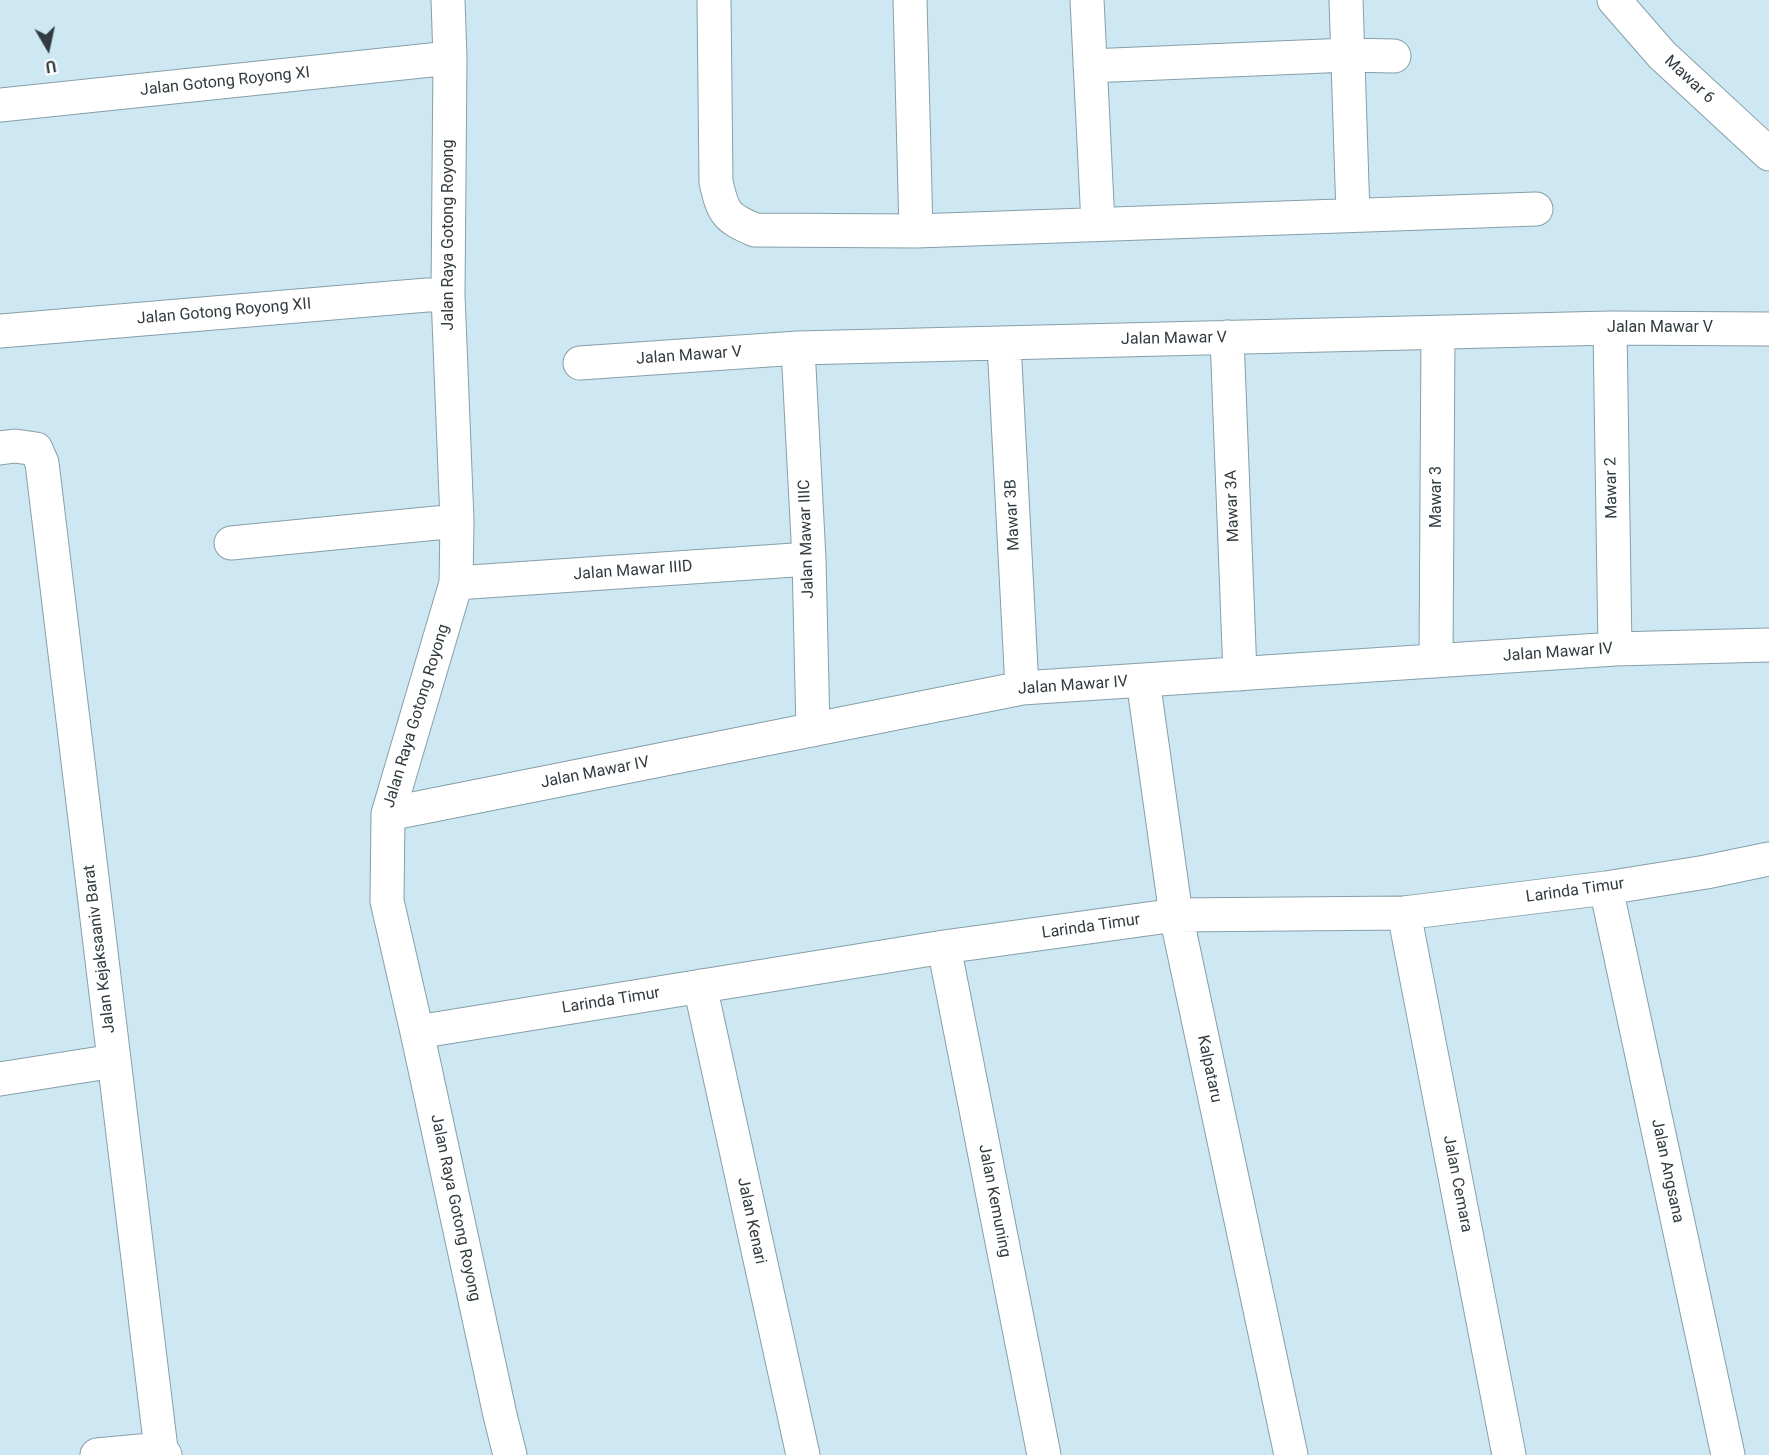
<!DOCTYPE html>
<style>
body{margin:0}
#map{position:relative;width:1769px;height:1455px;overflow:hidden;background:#cde8f3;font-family:Roboto,sans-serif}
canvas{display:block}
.north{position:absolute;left:18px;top:18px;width:60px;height:60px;-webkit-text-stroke:4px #fff;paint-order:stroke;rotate:171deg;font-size:16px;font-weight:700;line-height:24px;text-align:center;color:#323c40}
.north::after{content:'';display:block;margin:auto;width:21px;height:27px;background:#323c40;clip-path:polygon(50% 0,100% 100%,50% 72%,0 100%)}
</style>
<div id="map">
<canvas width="1769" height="1455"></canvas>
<div class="north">U</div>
</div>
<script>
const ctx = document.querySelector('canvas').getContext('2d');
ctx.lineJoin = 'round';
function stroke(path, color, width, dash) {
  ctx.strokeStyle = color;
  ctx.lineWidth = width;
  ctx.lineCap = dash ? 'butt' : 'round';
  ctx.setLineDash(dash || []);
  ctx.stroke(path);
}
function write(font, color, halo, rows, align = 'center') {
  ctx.font = font + ' Roboto,sans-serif';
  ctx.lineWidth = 6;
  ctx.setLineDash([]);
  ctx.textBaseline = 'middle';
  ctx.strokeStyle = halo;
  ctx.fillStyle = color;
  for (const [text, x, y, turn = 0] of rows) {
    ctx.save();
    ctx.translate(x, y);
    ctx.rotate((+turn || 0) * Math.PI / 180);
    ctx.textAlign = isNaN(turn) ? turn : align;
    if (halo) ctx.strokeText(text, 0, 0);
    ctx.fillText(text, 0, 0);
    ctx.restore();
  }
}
const minor = new Path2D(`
 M448,0L450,58L448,295L457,521L456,583L388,814L387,901L417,1032L500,1415L510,1455
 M714,0L716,182C723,213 726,218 755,230L916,231L1536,209
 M910,0L916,231
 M1087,0L1098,224
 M1346,0L1353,215
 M1614,0L1662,55L1769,154
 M1090,66L1348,55L1394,56
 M0,105L450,58
 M1610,328L1615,649
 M0,331L427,295H448
 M1227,337L1240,674
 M1004,343L1022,688
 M798,348L809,559L813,730
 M580,363L798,348L1610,328L1769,329
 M0,448L15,446L36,449L42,463L161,1449
 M231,543L457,521
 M456,583L809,559
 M1436,661L1438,333
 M1143,680L1176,915L1291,1455
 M388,814L1022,688L1615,649L1769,645
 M1606,888L1728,1455
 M1404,913L1509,1455
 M944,947L1044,1455
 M700,986L803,1455
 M417,1032L944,947L1176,915L1404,913L1606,888L1706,872L1769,859
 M0,1079L114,1061
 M97,1455L161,1449L165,1455`);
stroke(minor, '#869fa9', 35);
stroke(minor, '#fff', 33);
write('16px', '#323c40', '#fff', [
 ["Mawar 6",1689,80,43],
 ["Jalan Gotong Royong XI",225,82,-6],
 ["Jalan Raya Gotong Royong",449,235,-90],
 ["Jalan Gotong Royong XII",224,312,-5],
 ["Jalan Mawar V",1660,328],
 ["Jalan Mawar V",1174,339,-1],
 ["Jalan Mawar V",689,356,-4],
 ["Mawar 2",1612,488,-91],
 ["Mawar 3",1437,497,-90],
 ["Mawar 3A",1233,506,-92],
 ["Mawar 3B",1013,515,-93],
 ["Jalan Mawar IIIC",807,539,-92],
 ["Jalan Mawar IIID",633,571,-4],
 ["Jalan Mawar IV",1558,653,-4],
 ["Jalan Mawar IV",1073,686,-4],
 ["Jalan Raya Gotong Royong",417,716,-73],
 ["Jalan Mawar IV",595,773,-11],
 ["Larinda Timur",1575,891,-8],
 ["Larinda Timur",1091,927,-8],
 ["Jalan Kejaksaaniv Barat",100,949,-97],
 ["Larinda Timur",611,1001,-9],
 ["Kalpataru",1209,1069,78],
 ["Jalan Angsana",1667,1171,78],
 ["Jalan Cemara",1457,1184,79],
 ["Jalan Kemuning",994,1201,79],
 ["Jalan Raya Gotong Royong",455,1208,78],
 ["Jalan Kenari",751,1221,78]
]);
</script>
